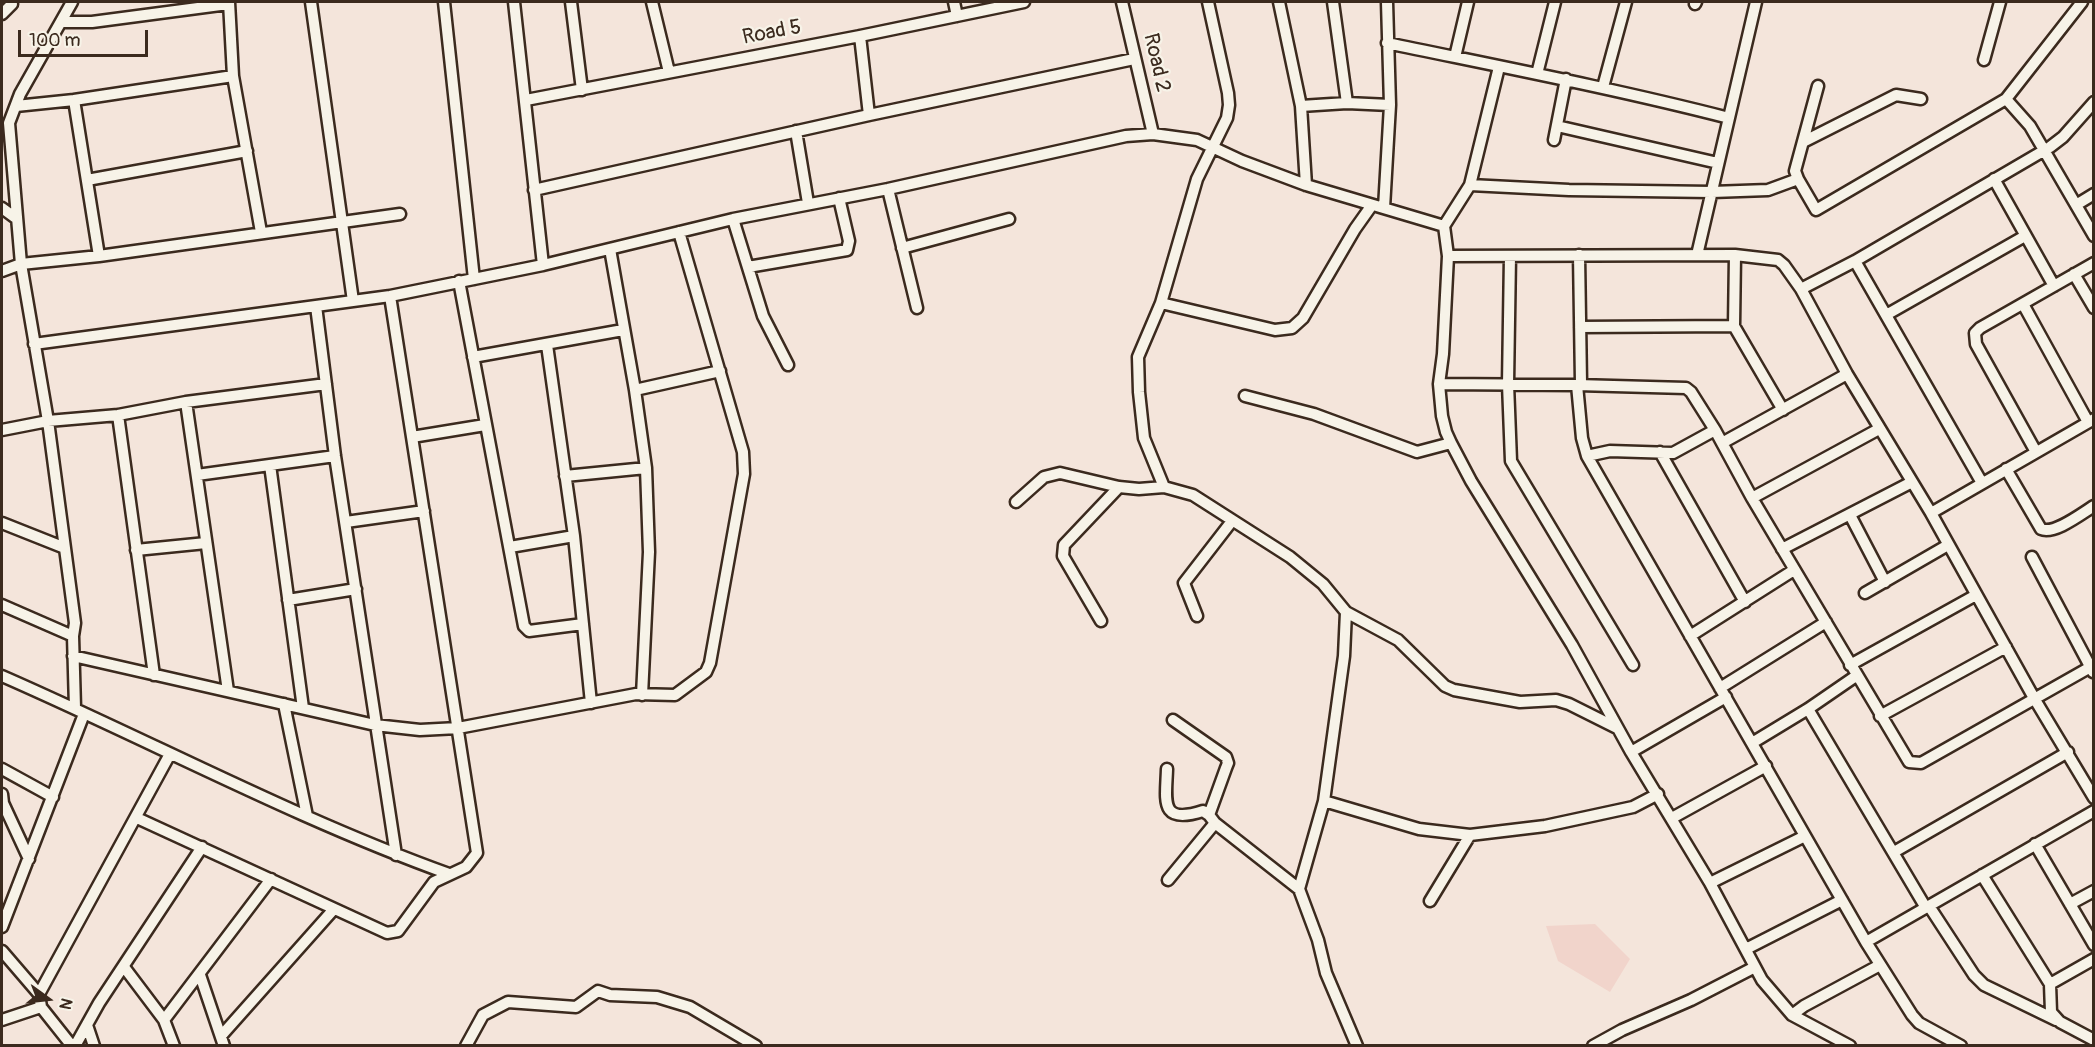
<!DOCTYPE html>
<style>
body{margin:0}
#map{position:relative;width:2095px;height:1047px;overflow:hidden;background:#f4e5db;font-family:Pangolin,sans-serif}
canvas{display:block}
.frame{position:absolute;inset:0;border:3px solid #3b2a1e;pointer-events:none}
.north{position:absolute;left:18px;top:969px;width:60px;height:60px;-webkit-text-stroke:4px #f7f3e8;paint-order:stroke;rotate:105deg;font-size:16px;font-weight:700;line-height:24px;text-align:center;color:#3b2a1e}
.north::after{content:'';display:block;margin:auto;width:21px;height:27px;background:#3b2a1e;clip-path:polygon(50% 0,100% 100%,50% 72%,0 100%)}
.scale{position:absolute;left:18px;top:30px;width:130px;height:27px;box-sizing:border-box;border:3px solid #3b2a1e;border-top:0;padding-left:8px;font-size:18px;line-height:21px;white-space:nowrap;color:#3b2a1e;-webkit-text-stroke:4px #f7f3e8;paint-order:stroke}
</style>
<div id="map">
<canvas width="2095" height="1047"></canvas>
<div class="frame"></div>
<div class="north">N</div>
<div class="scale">100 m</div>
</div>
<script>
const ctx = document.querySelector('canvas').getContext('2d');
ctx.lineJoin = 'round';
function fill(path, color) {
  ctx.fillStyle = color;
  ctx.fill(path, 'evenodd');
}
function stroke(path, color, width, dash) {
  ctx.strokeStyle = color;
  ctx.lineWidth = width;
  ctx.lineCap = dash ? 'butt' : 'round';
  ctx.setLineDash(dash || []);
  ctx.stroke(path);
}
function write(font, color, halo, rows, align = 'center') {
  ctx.font = font + ' Pangolin,sans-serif';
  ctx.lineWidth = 4.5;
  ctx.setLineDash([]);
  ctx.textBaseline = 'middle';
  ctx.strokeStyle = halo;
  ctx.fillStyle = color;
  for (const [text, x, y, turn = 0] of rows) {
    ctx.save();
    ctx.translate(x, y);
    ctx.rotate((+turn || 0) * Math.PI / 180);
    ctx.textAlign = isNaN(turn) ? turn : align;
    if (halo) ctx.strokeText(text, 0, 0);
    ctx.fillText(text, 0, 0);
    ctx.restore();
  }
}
fill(new Path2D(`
 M1595,924L1630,959L1610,992L1558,961L1546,926Z`), '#f1d4cb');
const minor = new Path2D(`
 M72,2L20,94L9,123L21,264L48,421L75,623L73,636L75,708
 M229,2L233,76L261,232
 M311,2L353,301
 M444,2L474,279
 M514,2L543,265
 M571,2L582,90
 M652,2L669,72
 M954,2L957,16
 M1122,2L1153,134
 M1279,2L1301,106L1306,185
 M1333,2L1347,103
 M1695,4L1696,2
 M2,14L12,4
 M62,22H92L228,4
 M860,36L869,115
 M1387,43C1502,67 1616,89 1729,118
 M1455,57L1468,2
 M1984,60L2000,2
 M1537,74L1555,2
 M1818,86L1795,171L1798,179L1816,210L2006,99L2082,2
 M1603,87L1626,2
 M2006,99L2030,126L2094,236
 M74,100L99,256
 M526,100L860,36L1024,2
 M16,106L74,100L233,76
 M1301,106L1347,103L1390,105
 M1557,126L1718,163
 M796,131L808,203
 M1554,140L1566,79
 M1803,142L1896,95L1921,99
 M1994,179L2054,286
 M87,180L247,151
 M1470,185L1569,190L1712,192L1768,190L1798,179
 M888,189L917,308
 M534,190L869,115L1134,59
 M2076,205L2094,194
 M2,208L17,219
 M1384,208L1390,105L1387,2
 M733,219L763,316L788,365
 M1444,226L1470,185L1499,67
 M902,248L1009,219
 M610,249L635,390L646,468L649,552L642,695
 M1579,255L1581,383L1577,385L1582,438L1587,456L1866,942L1912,1015L1919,1023L1961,1046
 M1697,255L1756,2
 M1735,255L1734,326L1783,410
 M1448,256L1735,255L1778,260L1784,265L1801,289L1847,374L1931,513L2034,698L2094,798
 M1510,256L1508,384L1511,461L1633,665
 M1855,261L1982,483
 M748,267L847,250L849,241L839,198
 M2,271L21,264L99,256L400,214
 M2074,274L2094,308
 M459,281L524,626L529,631L583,624
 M1801,289L1855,261L2050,147L2063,137L2094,102
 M1161,303L1275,330L1292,328L1303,318L1355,229L1372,205
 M2023,304L2088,422
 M316,306L335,456L396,855
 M1886,315L2025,236
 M1580,327L1734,326
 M34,344L390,296L543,265L733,219L888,189L1126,136L1153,134L1197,140L1242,161L1306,185L1444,226L1448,256L1443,354L1439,384L1442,416L1446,432L1451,443L1471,481L1572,645L1631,752L1710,883L1762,980L1792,1015L1850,1046
 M547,345L574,536L591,703
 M473,357L623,330
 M1439,384L1577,385L1686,388L1691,392L1715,430L1752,498L1909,762L1921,763L2094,665
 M635,390L720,371
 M1245,396L1314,414L1417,452L1451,443
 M186,402L228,691
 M118,415L154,675
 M2,430L48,421L118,415L186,402L326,384
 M412,437L485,425
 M1722,443L1847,374
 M1660,452L1745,602
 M2036,452L1976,344L1975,333L1980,328L2094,263
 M1587,456L1610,451L1673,453L1715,430
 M270,465L303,708
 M2006,469L2041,529C2054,535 2081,514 2094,506
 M197,475L335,456
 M565,476L646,468
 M1164,487L1144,438L1139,392L1138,357L1161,303L1197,179L1227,118L1229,105L1228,93L1208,2
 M1752,498L1879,429
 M1016,502L1044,477L1060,473L1119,487L1139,489L1164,487L1193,495L1290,557L1323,584L1346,612L1398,640L1445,686L1454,690L1520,702L1556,700L1569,704L1617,728
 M1931,513L2094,419
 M1850,515L1885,582
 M346,522L424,511
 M2,523L65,548
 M510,547L574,536
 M1782,549L1912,482
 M136,550L206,543
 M2032,557L2093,672
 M1865,593L1948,545
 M288,600L356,589
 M2,605L73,636
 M1197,616L1184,583L1232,521
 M1101,621L1063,556L1064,545L1119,487
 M1690,636L1794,570
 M73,656L375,725L420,730L458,728L636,694L675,695L706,672L710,663L744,474L743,452L679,232
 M1850,665L1976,595
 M2,676C151,741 296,819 449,874
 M1720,688L1826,622
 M284,704L307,816
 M1808,709L1926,908
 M1880,716L2006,647
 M1173,720L1226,757L1228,763L1226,768L1209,815
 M1752,743L1808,709L1856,676
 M1631,752L1726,697
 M2,769L53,797
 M1167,769C1166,801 1159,825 1203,811L1209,815L1215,823L1299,889L1318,940L1326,973L1357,1046
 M2,794L3,803L29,859
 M1324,801L1419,829L1470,835L1545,826L1633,807L1658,794
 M137,818L387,933L398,931L434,882L466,867L477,853L390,296
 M1672,818L1766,766
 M2035,844L2094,945
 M1894,852L2068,752
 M1982,875L2050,984L2051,1012L2060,1022L2094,1040
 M1168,880L1215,823
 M1710,883L1805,836
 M1299,889L1324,801L1344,656L1346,612
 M1430,901L1470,835
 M2070,904L2094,891
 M1929,906L1974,975L1984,985L2056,1020
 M2,927L84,714
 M1866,942L2094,811
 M1746,949L1842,900
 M2,951L39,994L41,1007L72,1046
 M124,967L164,1020L174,1046
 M200,975L224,1046
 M2050,984L2094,959
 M39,994L170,754
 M1792,1015L1804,1006L1880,965
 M2,1020L41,1007
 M164,1020L271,879
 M87,1025L94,1046
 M221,1036L334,909
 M75,1046L99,1003L202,847
 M466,1046L483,1015L508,1002L576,1007L598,991L610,995L657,997L690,1007L756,1046
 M1593,1046L1622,1030L1691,1000L1755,967`);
stroke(minor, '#3b2a1e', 15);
stroke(minor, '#f7f3e8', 10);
write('21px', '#3b2a1e', '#f7f3e8', [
 ["Road 5",772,33,-11],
 ["Road 2",1156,63,77]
]);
</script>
